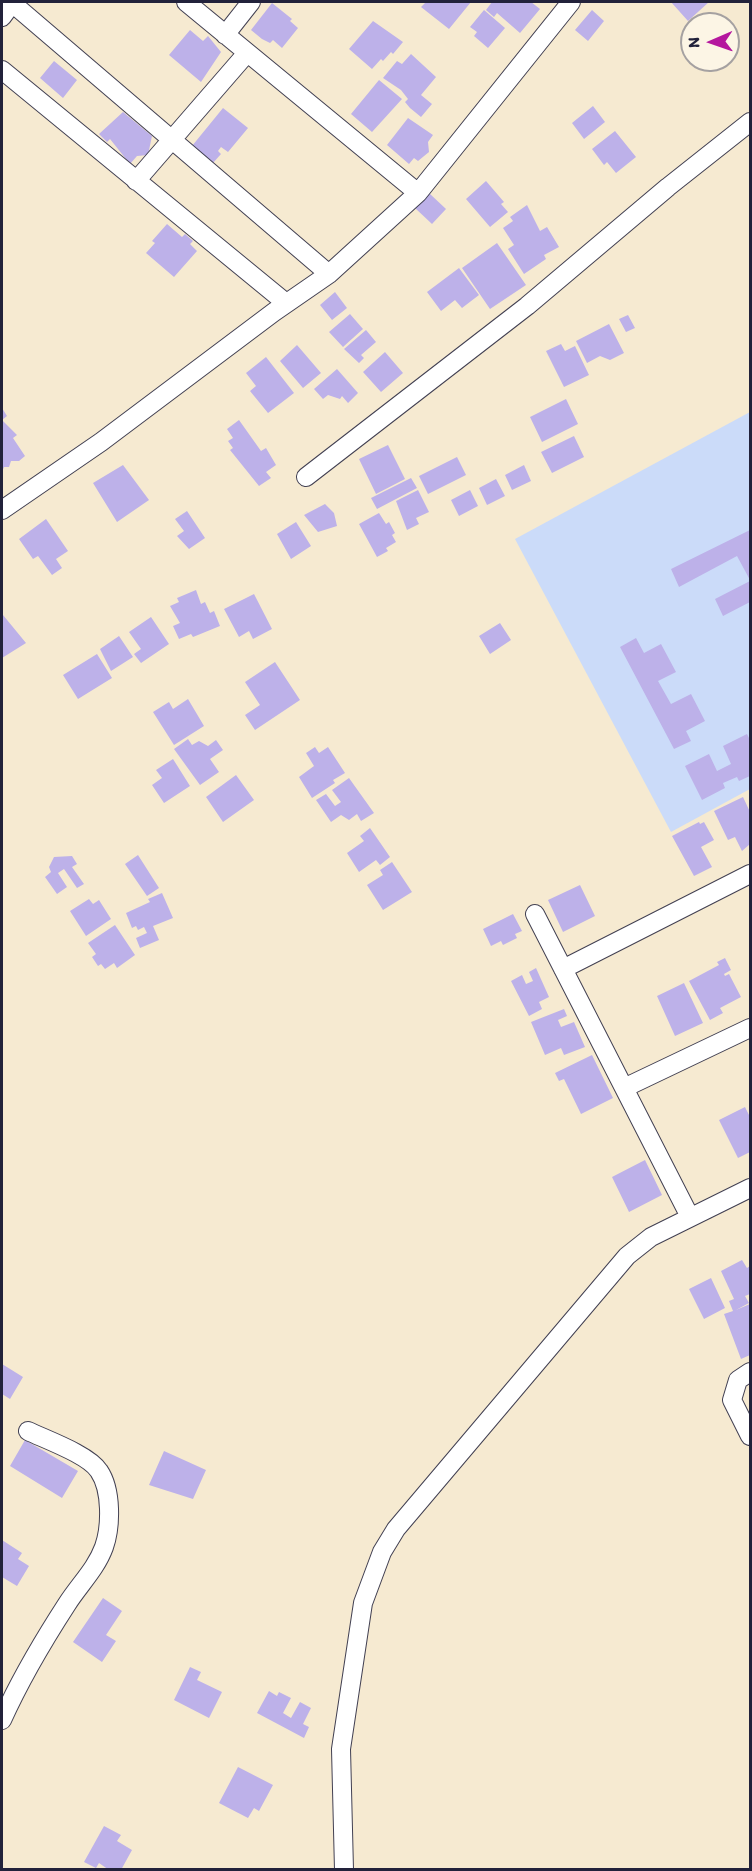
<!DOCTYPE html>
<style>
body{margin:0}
#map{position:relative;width:752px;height:1871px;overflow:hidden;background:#f6ead1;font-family:Itim,sans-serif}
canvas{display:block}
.frame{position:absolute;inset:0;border:3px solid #22223b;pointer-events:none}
.north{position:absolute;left:680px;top:12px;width:60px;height:60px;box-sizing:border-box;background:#fcf5e5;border:2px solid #a5a1a1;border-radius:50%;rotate:268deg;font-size:16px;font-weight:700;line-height:24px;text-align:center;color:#22223b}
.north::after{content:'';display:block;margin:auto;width:21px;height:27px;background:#b5179e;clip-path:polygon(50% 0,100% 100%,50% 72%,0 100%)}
</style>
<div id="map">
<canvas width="752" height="1871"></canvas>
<div class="frame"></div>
<div class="north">N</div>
</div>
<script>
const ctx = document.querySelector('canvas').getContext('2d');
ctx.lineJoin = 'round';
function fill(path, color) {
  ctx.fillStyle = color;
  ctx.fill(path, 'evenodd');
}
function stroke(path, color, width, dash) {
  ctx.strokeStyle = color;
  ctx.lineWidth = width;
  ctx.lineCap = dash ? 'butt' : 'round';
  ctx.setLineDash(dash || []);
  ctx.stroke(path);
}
fill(new Path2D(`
 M750,412V789L671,832L515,539Z`), '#cbdbf9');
fill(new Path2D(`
 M426,2H471L449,29L421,7Z
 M492,2H531L540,9L520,33L497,13L494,17L486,10Z
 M671,2H709L688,21Z
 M272,3L292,19L290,21L298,28L282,48L273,40L270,43L262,39L251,30Z
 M484,10L505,28L488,48L474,36L477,32L470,27Z
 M592,10L604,21L588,41L575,30Z
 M373,21L403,42L393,54L391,52L383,61L381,59L372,69L349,49Z
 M190,30L203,41L208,36L221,52L201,82L169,55Z
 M411,54L436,77L421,95L432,104L421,117L410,108L405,102L408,99L401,90L383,78L397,61L402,64Z
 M54,61L77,80L63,98L40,78Z
 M379,80L402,99L372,132L351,114Z
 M593,106L605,122L584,139L572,123Z
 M223,108L248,128L228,152L221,147L218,151L221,154L213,163L192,146Z
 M123,112L152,136L148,155L137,156L130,164L110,139L107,142L99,134Z
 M408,118L433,135L428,142L429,152L418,161L414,158L409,164L387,145Z
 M615,131L636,157L616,173L607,162L604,165L592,149Z
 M486,181L504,202L501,204L508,212L490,227L466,199Z
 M429,193L446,209L432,224L415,208Z
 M527,205L540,231L547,227L559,247L544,255L546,259L524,274L508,249L514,245L503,228L513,221L510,217Z
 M167,224L182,237L185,234L193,241L190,244L197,251L174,277L146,253L155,243L152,241Z
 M497,243L526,285L490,309L462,268Z
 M459,268L479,295L462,308L455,300L441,311L427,292Z
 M335,292L347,308L332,320L320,305Z
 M350,314L363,329L343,347L329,332Z
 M628,315L635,328L626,332L619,319Z
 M609,324L624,353L610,360L600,356L587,363L576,341Z
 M366,330L376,342L361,355L364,358L359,363L344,349Z
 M561,344L565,351L575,346L589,375L564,387L546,351Z
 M297,345L321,373L303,388L280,361Z
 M385,352L403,373L381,392L363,372Z
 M266,357L294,393L268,413L250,391L256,386L246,373Z
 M337,369L358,393L348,403L342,396L340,399L328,395L323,399L314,389Z
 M566,399L578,424L542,442L530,417Z
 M2,408L7,416L2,420L17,435L13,438L25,456L19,461H11L9,467H4L2,472Z
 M239,420L261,451L266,448L276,465L266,472L271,478L259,486L230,450L233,448L228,441L233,438L227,429Z
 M574,436L584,457L552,473L541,452Z
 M388,445L405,479L376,494L359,459Z
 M457,457L466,475L428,494L419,476Z
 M123,465L149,500L117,522L93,483Z
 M524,465L531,481L512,490L505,475Z
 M411,478L417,488L377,509L371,498Z
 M496,479L505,496L487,505L479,488Z
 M418,490L429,512L416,518L419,524L407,530L396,501Z
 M470,490L478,506L459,516L451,500Z
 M325,504L334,513L337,526L318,532L304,515Z
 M187,511L205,538L189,549L177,536L184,531L175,519Z
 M379,513L386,524L389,522L395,533L392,535L396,542L386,548L388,551L377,557L359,524Z
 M46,519L68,551L56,559L62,568L52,575L38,556L33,559L19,539Z
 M296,522L311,546L291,559L277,534Z
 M750,530V580L737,556L679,587L671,569Z
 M750,581V602L723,616L715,599Z
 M196,590L201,604L205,602L210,613L214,611L220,626L193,637L191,634L179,639L173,626L180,623L170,606L179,602L177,598Z
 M254,594L272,629L253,639L249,631L239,637L224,609Z
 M3,615L26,643L2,658V616Z
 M151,617L169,644L141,663L134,654L141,649L129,632Z
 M500,623L511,640L490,654L479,636Z
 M119,636L133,657L111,671L100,649Z
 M636,638L644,653L661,644L676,672L658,681L671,704L691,694L705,721L686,731L691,741L674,749L620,647Z
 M97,654L112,678L78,699L63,675Z
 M275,662L300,700L255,730L245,715L260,705L245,682Z
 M188,699L204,726L174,745L153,712L169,702L173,709Z
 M747,734L750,740V776L739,781L737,777L723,783L725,788L702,800L685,766L709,754L717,771L731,764L723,746Z
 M188,739L192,745L199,741L208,746L216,740L223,750L210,759L219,772L200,785L174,749Z
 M315,747L319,753L328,747L345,773L333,780L335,783L312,798L299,777L314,766L306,753Z
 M173,759L190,786L164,803L152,785L162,778L156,770Z
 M236,775L254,800L223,822L206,797Z
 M349,778L374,813L361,821L357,814L349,820L341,815L331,822L316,800L326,794L335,806L341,802L332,790Z
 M743,797L750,812V844L742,851L735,837L728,840L714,811Z
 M699,822L700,824L704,822L714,840L701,847L712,867L694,876L672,836Z
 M370,828L390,857L380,865L376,860L359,872L347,853L364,841L360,836Z
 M138,855L159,888L147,896L125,864Z
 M72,856L77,864L72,867L84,884L77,888L64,869L58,873L67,887L57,894L45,877L51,872L49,867L54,857Z
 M392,862L412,892L383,910L367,885L383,875L380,870Z
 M580,885L595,916L563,932L548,900Z
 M162,893L173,918L153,926L159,940L140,948L136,938L147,933L144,927L138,930L136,926L132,928L126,913L150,902L148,899Z
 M89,899L93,904L99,900L111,919L86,936L70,911Z
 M513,914L522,931L515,934L517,938L503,945L501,941L491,946L483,929Z
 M115,925L135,955L117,968L114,963L105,969L101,964L98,966L92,957L96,954L88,943Z
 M725,958L731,970L724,974L725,976L729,974L741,997L720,1008L723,1013L710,1020L689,981L719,965L717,962Z
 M536,968L549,997L539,1002L542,1009L529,1016L511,981L522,975L526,984L533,981L529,972Z
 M684,983L703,1023L675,1036L657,996Z
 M564,1009L567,1016L558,1020L561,1027L574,1022L585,1047L564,1055L561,1048L545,1055L531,1022Z
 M592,1055L613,1098L581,1114L564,1079L559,1081L555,1073Z
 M745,1107L750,1117V1152L738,1158L719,1120Z
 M645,1160L662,1195L629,1212L612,1177Z
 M742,1260L747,1268L750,1266V1294L745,1296L749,1303L736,1310L750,1304V1355L741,1359L724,1314L733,1311L729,1301L734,1299L721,1271Z
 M711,1278L725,1308L704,1319L689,1289Z
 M2,1364L23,1377L10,1399L2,1394Z
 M25,1440L78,1471L62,1498L10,1466Z
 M164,1451L206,1470L193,1499L149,1485Z
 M2,1540L22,1553L18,1559L29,1566L17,1586L2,1577Z
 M103,1598L122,1611L106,1635L116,1641L102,1662L73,1642Z
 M190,1667L201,1672L197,1680L222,1692L209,1718L174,1700Z
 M269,1691L277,1696L279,1692L291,1698L283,1713L291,1718L300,1702L311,1708L303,1724L309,1727L304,1738L257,1713Z
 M238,1767L273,1785L259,1811L254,1808L248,1818L219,1803Z
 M104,1826L121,1835L117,1841L132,1850L121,1870H109L99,1863L96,1868L84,1862Z`), '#bdb1e9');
const minor = new Path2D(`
 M186,2L418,193
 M12,3L329,274
 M2,17L13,2
 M225,35L251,2
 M2,70L286,303
 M136,181L247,53
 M306,477L527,306L668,187L750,122
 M2,510L101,442L274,312L329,274L418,193L571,2
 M535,914L690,1217
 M563,969L750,874
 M624,1088L750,1028
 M750,1372L738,1380L732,1400L750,1436
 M2,1720C20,1680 43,1641 67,1604C79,1585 96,1569 104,1547C111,1527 112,1490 99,1471C89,1455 47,1440 28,1431
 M344,1870L341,1749L363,1603L382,1552L396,1529L627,1256L651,1237L750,1188`);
stroke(minor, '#424052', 20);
stroke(minor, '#fff', 18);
</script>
